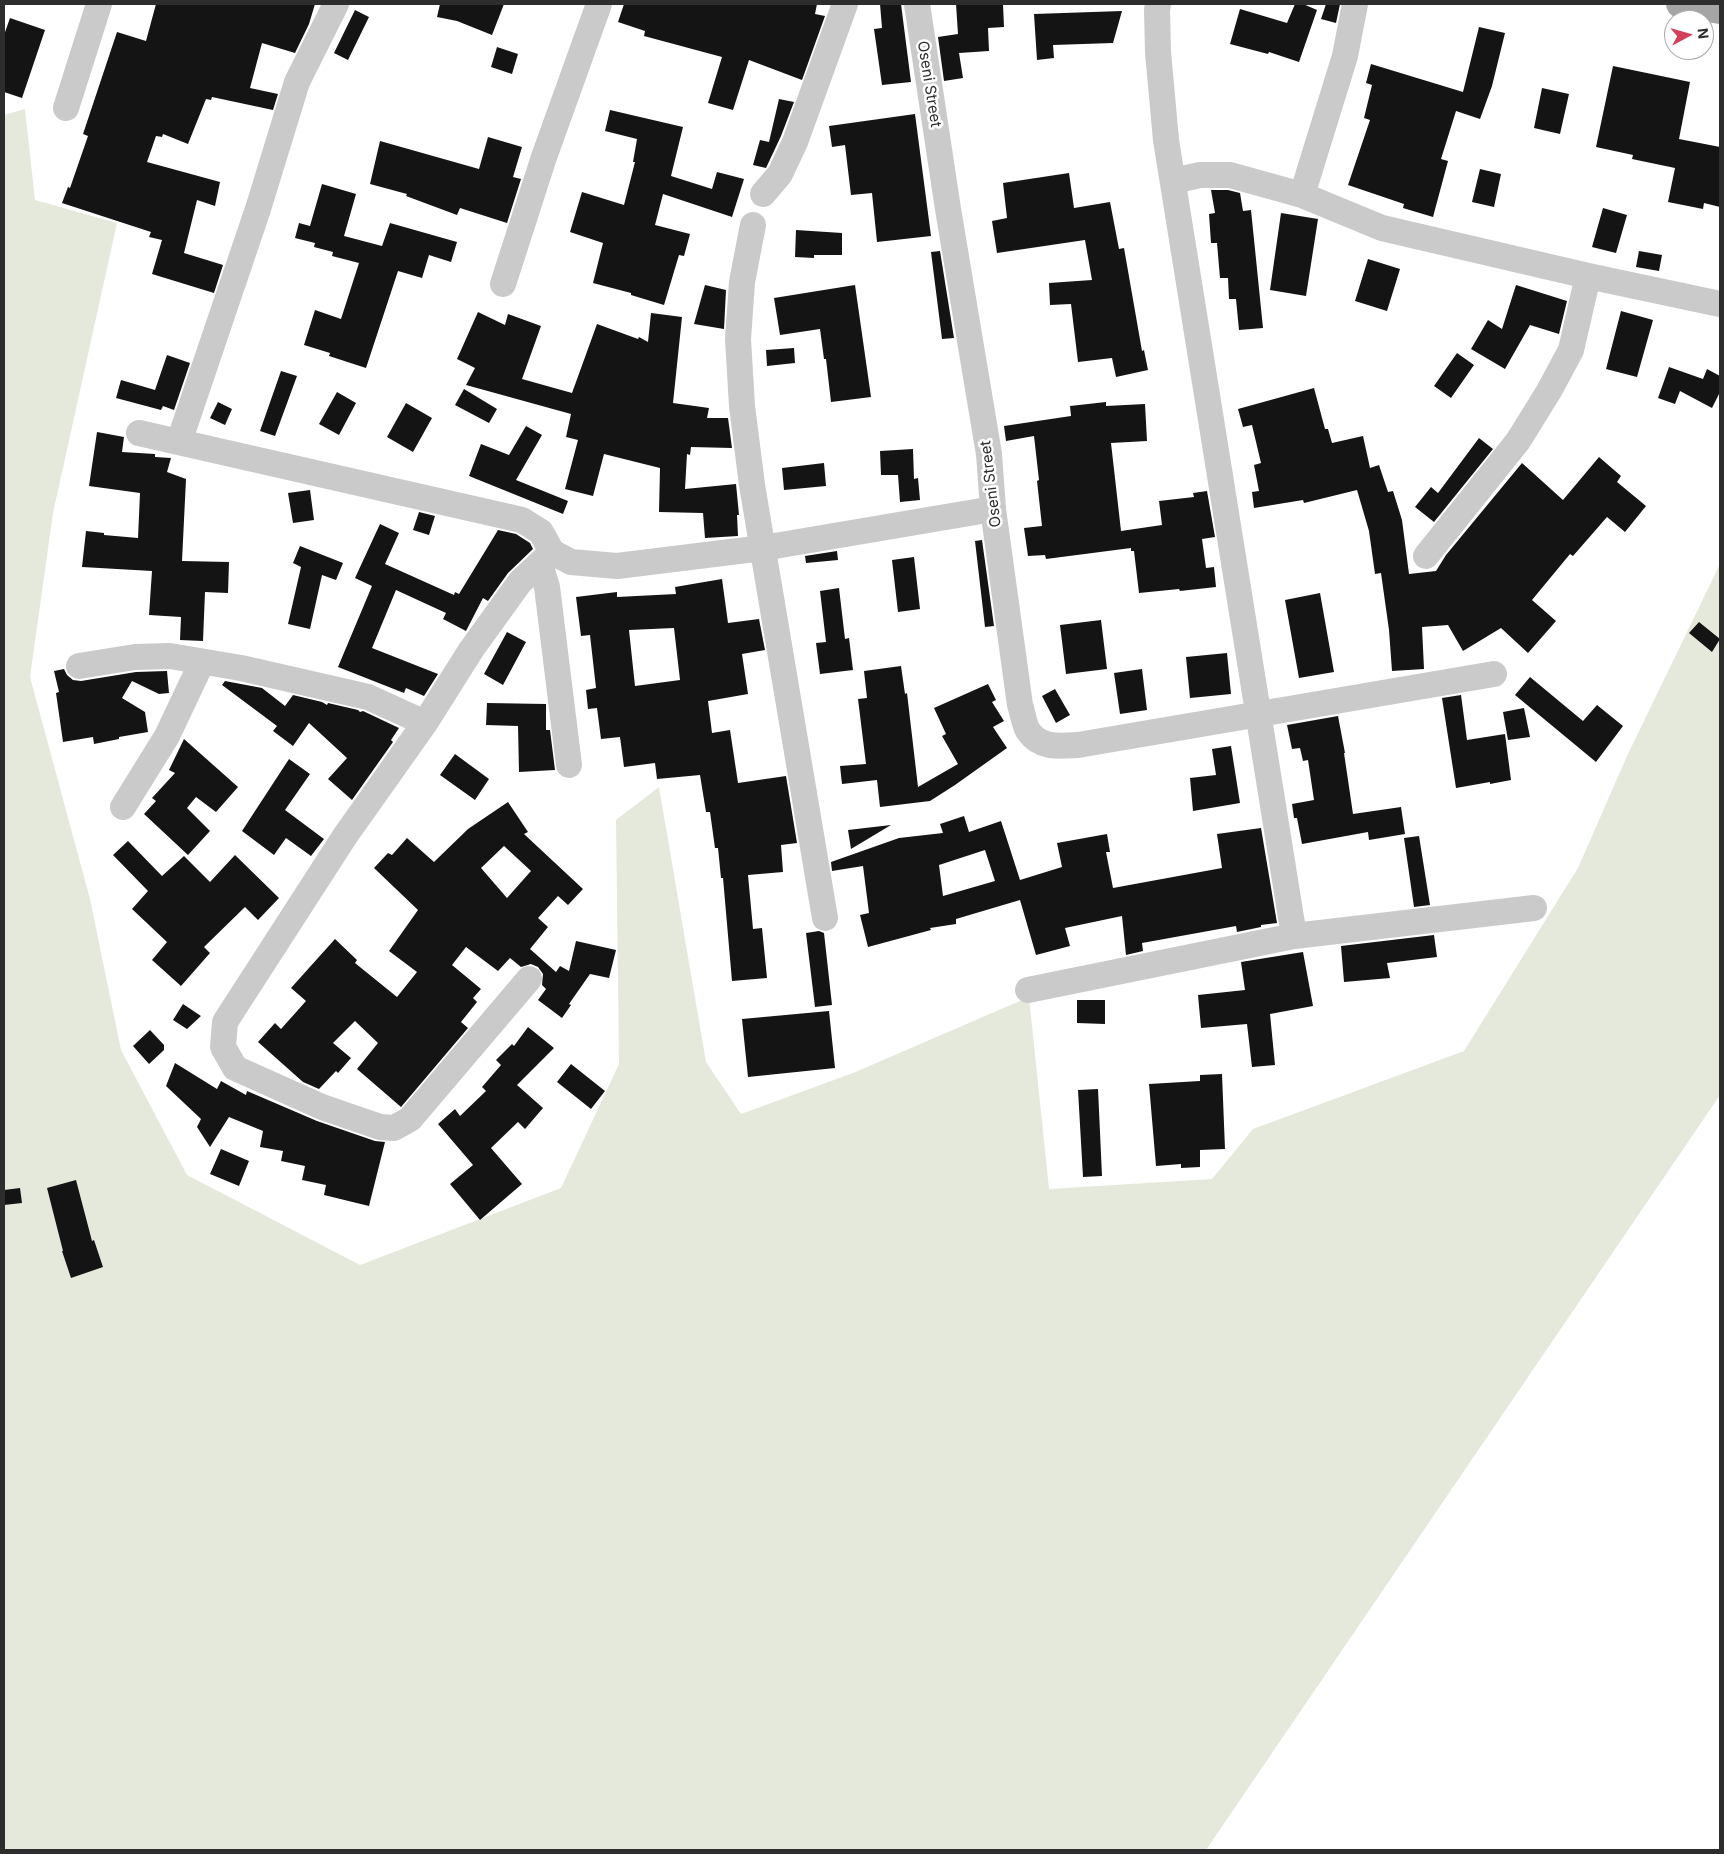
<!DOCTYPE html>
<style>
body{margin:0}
#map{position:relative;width:1724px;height:1854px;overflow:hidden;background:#fff;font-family:Inter,sans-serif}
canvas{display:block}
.frame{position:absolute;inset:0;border:5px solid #2d2d2d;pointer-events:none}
.north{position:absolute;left:1664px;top:10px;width:50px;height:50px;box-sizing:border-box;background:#fff;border:1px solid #ababab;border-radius:50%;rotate:84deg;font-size:14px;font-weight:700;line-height:20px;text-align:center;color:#2d2d2d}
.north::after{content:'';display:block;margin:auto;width:18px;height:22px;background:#d3405a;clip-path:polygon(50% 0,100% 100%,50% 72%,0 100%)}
</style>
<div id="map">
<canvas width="1724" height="1854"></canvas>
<div class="frame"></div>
<div class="north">N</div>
</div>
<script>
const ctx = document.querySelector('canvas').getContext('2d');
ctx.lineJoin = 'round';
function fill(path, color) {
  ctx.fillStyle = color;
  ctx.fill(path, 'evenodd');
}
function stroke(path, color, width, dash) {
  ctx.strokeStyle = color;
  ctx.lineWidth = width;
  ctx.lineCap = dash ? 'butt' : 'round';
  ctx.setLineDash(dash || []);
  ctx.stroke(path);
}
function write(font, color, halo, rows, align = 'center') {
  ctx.font = font + ' Inter,sans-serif';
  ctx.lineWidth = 5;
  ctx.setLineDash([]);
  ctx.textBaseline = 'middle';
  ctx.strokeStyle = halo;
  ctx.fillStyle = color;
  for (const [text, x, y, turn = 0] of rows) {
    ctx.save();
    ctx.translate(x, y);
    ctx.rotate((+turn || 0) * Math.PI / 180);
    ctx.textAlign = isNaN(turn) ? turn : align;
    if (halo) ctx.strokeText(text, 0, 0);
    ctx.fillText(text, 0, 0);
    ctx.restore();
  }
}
fill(new Path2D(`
 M25,109L35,200L117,223L53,513L30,677L90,899L121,1050L187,1175L360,1265L561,1188L619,1064L616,820L659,787L706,1062L741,1114L853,1073L1029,997L1049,1189L1212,1179L1253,1129L1464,1051L1578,868L1627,756L1720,564V1095L1206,1850H4V115Z`), '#e4e9dc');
fill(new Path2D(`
 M156,4H315L309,24L295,53L262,43L250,88L278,94L273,110L212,97L211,100L206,99L188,144L163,134L162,137L156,136L147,162L220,182L215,206L197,200L184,253L223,265L214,293L152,274L162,240L149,237L151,232L62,203L68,187L70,188L88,136L83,134L117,32L146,41Z
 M440,4H504L492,35L457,21L437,17Z
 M624,4H817L815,14L825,16L802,80L749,60L733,110L708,103L722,57L644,36L645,31L618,22Z
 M880,4H901L911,82L882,85L874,29L882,28Z
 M956,4H1003L1004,27L988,28L989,51L959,53L963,78L944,81L938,37L958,34Z
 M1295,4H1303L1317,10L1299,62L1269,52L1268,54L1230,44L1240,9L1287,23Z
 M1326,4H1340L1336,23L1321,19Z
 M355,10L369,17L348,60L334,53Z
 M1122,11L1113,43L1053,45L1054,58L1037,60L1034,14Z
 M10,18L45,30L22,98L4,92V35Z
 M1479,27L1505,33L1492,86L1480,119L1456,111L1441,159L1448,161L1433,217L1403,208L1404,204L1348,185L1370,120L1364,118L1372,85L1366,83L1371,64L1463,92Z
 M497,47L518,54L512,74L491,67Z
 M1613,66L1690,82L1679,139L1720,147V207L1704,203L1703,209L1668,202L1675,168L1632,159L1633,155L1596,147Z
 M1542,88L1569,94L1560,134L1534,128Z
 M779,99L794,102L781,136L766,168L753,165L760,140L769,142Z
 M610,110L683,127L671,176L712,189L717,172L744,179L732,217L663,194L655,225L690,234L684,256L679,255L664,305L631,295V293L593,283L603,243L570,232L582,192L624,205L635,162H633L637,139L605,131Z
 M915,114L931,236L877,242L872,193L851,195L845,145L832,147L829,126Z
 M488,137L522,147L513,177L521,179L507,223L460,208L457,215L406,196L407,194L370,184L380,141L479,169Z
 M1480,169L1501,174L1494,207L1472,202Z
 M1069,173L1074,208L1110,202L1119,249L1124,248L1142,351L1144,350L1148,370L1116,377L1112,358L1078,362L1071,304L1050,305L1049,283L1092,280L1085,240L997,253L992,221L1007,218L1003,183Z
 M322,184L356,194L344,236L382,246L390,223L457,242L451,262L429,255L422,278L398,271L366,368L329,356L330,353L304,345L315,310L341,319L359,263L332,256L333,252L314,247L315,243L295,238L299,223L310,226Z
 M1211,190H1228L1240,193L1243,211L1251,210L1263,328L1239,330L1236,299H1229L1228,278H1220L1217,243H1211L1209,214L1215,213Z
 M1603,208L1627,215L1616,253L1592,247Z
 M1281,213L1318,219L1306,296L1270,290Z
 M796,230L842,233V255H814V258L795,257Z
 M940,251L954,338L942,339L931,252Z
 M1639,251L1662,255L1659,271L1636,267Z
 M1368,259L1400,269L1387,311L1355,301Z
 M705,285L726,290L724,329L694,324Z
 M855,285L871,397L831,402L826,359H824L820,329L780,335L774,298Z
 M1516,285L1567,301L1559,334L1530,325L1505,369L1471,349L1488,320L1502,329Z
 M1621,311L1653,320L1637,377L1606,369Z
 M478,312L505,325L508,314L541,326L522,379L572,393L597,324L638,339L639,337L648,342L651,313L682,317L673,403L709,408L707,418H728L732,448L691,447L690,455L687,454L685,489L736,484L739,515H737L738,536L705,538L703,513L659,512L660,468L604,454L593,496L565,489L578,440L566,437L571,414L466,385L475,368L457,359Z
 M794,348L795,363L767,366L766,350Z
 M1457,353L1474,365L1451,398L1434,386Z
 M167,355L190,363L174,410L163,406L161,410L116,398L121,380L155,390Z
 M1669,367L1703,379L1707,369L1720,376V392L1712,408L1680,391L1675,404L1658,398Z
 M281,371L297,376L275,436L260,431Z
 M1314,388L1325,429H1328L1332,443L1363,436L1370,468L1379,465L1388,492L1393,491L1402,520L1409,574L1436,571L1446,555L1522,463L1563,500L1599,457L1621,476L1617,482L1646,506L1625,532L1607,517L1573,556L1570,554L1532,600L1556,621L1528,653L1501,628L1463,651L1448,625L1422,627L1424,669L1392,671L1389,630L1381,573L1375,574L1369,531L1357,490L1304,503L1303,500L1254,508L1252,492L1259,491L1254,465L1261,463L1252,425L1243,427L1238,409Z
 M464,389L497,409L489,423L455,405Z
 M337,392L356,403L339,435L319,424Z
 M218,402L232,409L225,425L210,418Z
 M1106,402V406L1145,404L1147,441L1111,443L1121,531L1162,525L1159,501L1194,497L1193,493L1207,491L1215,537L1202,539L1206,568L1214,567L1216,587L1180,591L1179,589L1139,593L1134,551H1131V548L1046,559L1045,555L1028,556L1024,528L1042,526L1037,481L1039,480L1034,436L1006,441L1004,426L1071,416L1070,406Z
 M406,403L432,418L413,452L387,437Z
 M526,426L542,435L516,480L568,501L563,514L469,476L481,444L509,455Z
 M97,432L124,437L122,452L155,454V457L171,458L167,472L186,479L182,561L229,562L228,593L205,592L203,641L180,640L181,617L149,615L152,571L82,567L86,531L104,533V535L138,538L140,493L89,486Z
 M1479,438L1493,449L1434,522L1415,507L1431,487L1438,493Z
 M913,449L914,479L918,478L920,500L900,502L898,475H881L880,451Z
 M824,463L826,486L784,490L782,468Z
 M310,490L314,520L293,523L288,493Z
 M419,512L435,516L429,535L413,530Z
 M380,524L399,533L385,564L454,595L455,592L459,594L498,530L516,534L530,543L533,549L508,573L488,601L483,598L466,631L443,619L446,613L396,590L372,648L438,674L424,696L406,688L404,693L338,667L372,586L355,578Z
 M982,540L994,626L985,627L975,541Z
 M300,546L343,563L336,580L322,575L310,629L288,624L301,567L293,563Z
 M837,551L838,560L806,563L805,556Z
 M914,557L920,609L898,612L892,560Z
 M722,579L728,623L759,619L765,650L742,654L748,694L708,701L712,733L730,730L738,783L786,776L797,843L781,845L783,872L748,875L753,929L762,928L767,978L732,981L723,878H721L718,848H715L710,812H706L700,775L657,779L655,763L624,767L620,737L601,739L597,708L588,709L586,690L596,688L590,635L581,636L576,597L617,592V597L676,594L675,587ZM674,628L680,680L635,686L629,630Z
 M839,588L845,639L849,638L853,670L820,674L816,643L826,642L820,591Z
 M1320,593L1334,672L1299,678L1285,600Z
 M1101,620L1107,669L1066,674L1060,625Z
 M1699,622L1720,639L1712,652L1689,633Z
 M507,632L526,642L503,685L484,674Z
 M1227,653L1231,694L1190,698L1186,657Z
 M901,666L905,694L907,693L918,787L958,764L942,736L946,734L934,708L988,684L996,700L992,702L1004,721L993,727L1007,748L955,785L930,801L880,807L877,780L842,784L840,766L866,764L858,699L867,698L864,671Z
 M64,669L67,675L73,680L81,681L136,672L167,671L169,693L159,694L132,681L122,698L145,712L148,732L119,737V739L94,744L93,737L63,742L56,693L59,692L54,671Z
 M1142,669L1147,710L1120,714L1114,673Z
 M1530,677L1583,721L1597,705L1623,726L1596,762L1515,695Z
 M225,681L262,688L285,706L293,695L322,702L327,705L328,703L358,710L360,712L363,711L399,728L391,740L393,742L352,800L328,779L347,758L309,723L293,746L273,731L277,726L222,685Z
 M1055,689L1070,715L1056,723L1042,696Z
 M1461,695L1467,740L1505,734L1511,780L1490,784V782L1456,788L1442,698Z
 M487,703L546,704V730H550L555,770L519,772L518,726L486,725Z
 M1524,708L1530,737L1508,740L1503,712Z
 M1338,716L1345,753H1344L1353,814L1401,807L1405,834L1369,840L1368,832L1302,844L1297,818H1294L1292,804L1314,800L1308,760L1303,761L1300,748L1292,749L1287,725Z
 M184,739L238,787L216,812L196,797L187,808L210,831L188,855L144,814L156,801L152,798L175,773L169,770Z
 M1231,746L1240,803L1193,811L1190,778L1216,775L1212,749Z
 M455,754L489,779L475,800L440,775Z
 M289,759L310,774L285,810L324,839L311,856L286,838L274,855L242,831Z
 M508,802L528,832L524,834L583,889L568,905L558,896L538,918L548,927L530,949L556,972L560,966L569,971L576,941L616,950L609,978L590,974L569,1004L571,1005L562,1018L538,1000L546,989L542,985L543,974L538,967L531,964L521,967L510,958L498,971L466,947L452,965L481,989L473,998L477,1002L461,1022L468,1028L401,1107L357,1069L378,1043L355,1021L333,1043L351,1058L338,1073L336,1071L319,1089L303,1082L258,1042L275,1023L281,1029L306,1001L291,988L335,939L357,960L355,963L397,997L417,972L389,951L418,910L374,868L388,853L392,855L407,838L434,862L468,829ZM504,846L531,871L507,898L481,868Z
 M964,816L969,832L1001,821L1020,880L1062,867L1057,843L1107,834L1110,852H1106L1113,888L1222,868L1217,834L1261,828L1277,923L1261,925V927L1237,932L1236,926L1142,943L1143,951L1126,955L1122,916L1065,928L1070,946L1036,955L1020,900L956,919V924L930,928L931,930L868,947L860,915L869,913L863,866L832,871L831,862L899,838L943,833L940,824ZM985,850L995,881L943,896L939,865Z
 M891,825L851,849L848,830Z
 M1419,836L1430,905L1414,907L1404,838Z
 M128,841L162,876L184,856L210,882L235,855L279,898L258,920L245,907L204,947L210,953L181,986L152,960L167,942L132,909L148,891L113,855Z
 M819,931L824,933L832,1005L815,1007L806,933Z
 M1434,935L1437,957L1387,963L1390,978L1344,982L1341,946Z
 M1303,952L1313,1006L1270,1014L1275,1065L1252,1067L1247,1024L1201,1028L1198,995L1245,990L1241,962Z
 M1077,1000H1105V1024L1077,1023Z
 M183,1004L201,1016L187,1029L173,1020Z
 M829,1011L835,1068L748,1077L742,1019Z
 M528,1027L554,1048L517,1085L543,1108L525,1129L518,1122L491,1148L522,1184L480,1220L450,1184L473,1165L438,1124L455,1109L460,1116L486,1091L482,1087L501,1065L496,1060L512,1044L514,1046Z
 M150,1030L164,1045V1050L149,1064L133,1046Z
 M175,1063L217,1089L221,1081L246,1095L247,1091L317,1121L375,1141L385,1142L369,1206L324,1195L326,1185L302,1180L305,1166L281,1161L283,1151L260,1147L263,1131L229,1117L210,1147L197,1127L201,1119L166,1086Z
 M571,1064L605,1091L591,1109L557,1082Z
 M1222,1074L1225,1149L1200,1150V1167L1181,1168V1164L1156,1166L1149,1084L1200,1081V1075Z
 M1098,1089L1102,1176L1083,1177L1078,1090Z
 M221,1149L249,1161L239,1186L210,1174Z
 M76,1180L92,1241L94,1240L103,1267L71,1278L62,1251H63L47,1188Z
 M20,1188L22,1203L4,1205V1190Z`), '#141414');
stroke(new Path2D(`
 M917,4L948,209L989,454L993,509L1020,705C1023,713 1024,726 1029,732C1041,749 1061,746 1078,745L1494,674
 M1158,4L1157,10L1158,52L1166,140L1294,936L1534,908
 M66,108L99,4
 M1173,181L1200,175H1230L1302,195L1382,228L1588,276L1720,304
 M763,194L780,174L795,142L845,4
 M1302,195L1345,56L1355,4
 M753,225L742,282L738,339L742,406L752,485L825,918
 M503,284L544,157L599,4
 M139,433L522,520L541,532L552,552L571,562L617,566L763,548L993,509
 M179,442L258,209L297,82L336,4
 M1426,556L1518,441L1549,391L1571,350L1588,276
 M540,564L547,587L569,765
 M79,666L135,657L170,656L241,668L368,697L425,723
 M123,807L167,736L202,662
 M529,979L410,1119L394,1128L380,1127L322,1107L235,1068L223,1047L225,1022L345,836L425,723L471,650L520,582L552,552
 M1028,990L1294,936`), '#cacaca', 26);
stroke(new Path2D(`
 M1680,4L1720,10`), '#a5a5a5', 28);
write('15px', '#2d2d2d', '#fff', [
 ["Oseni Street",929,84,81],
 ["Oseni Street",991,484,-97]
]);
</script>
